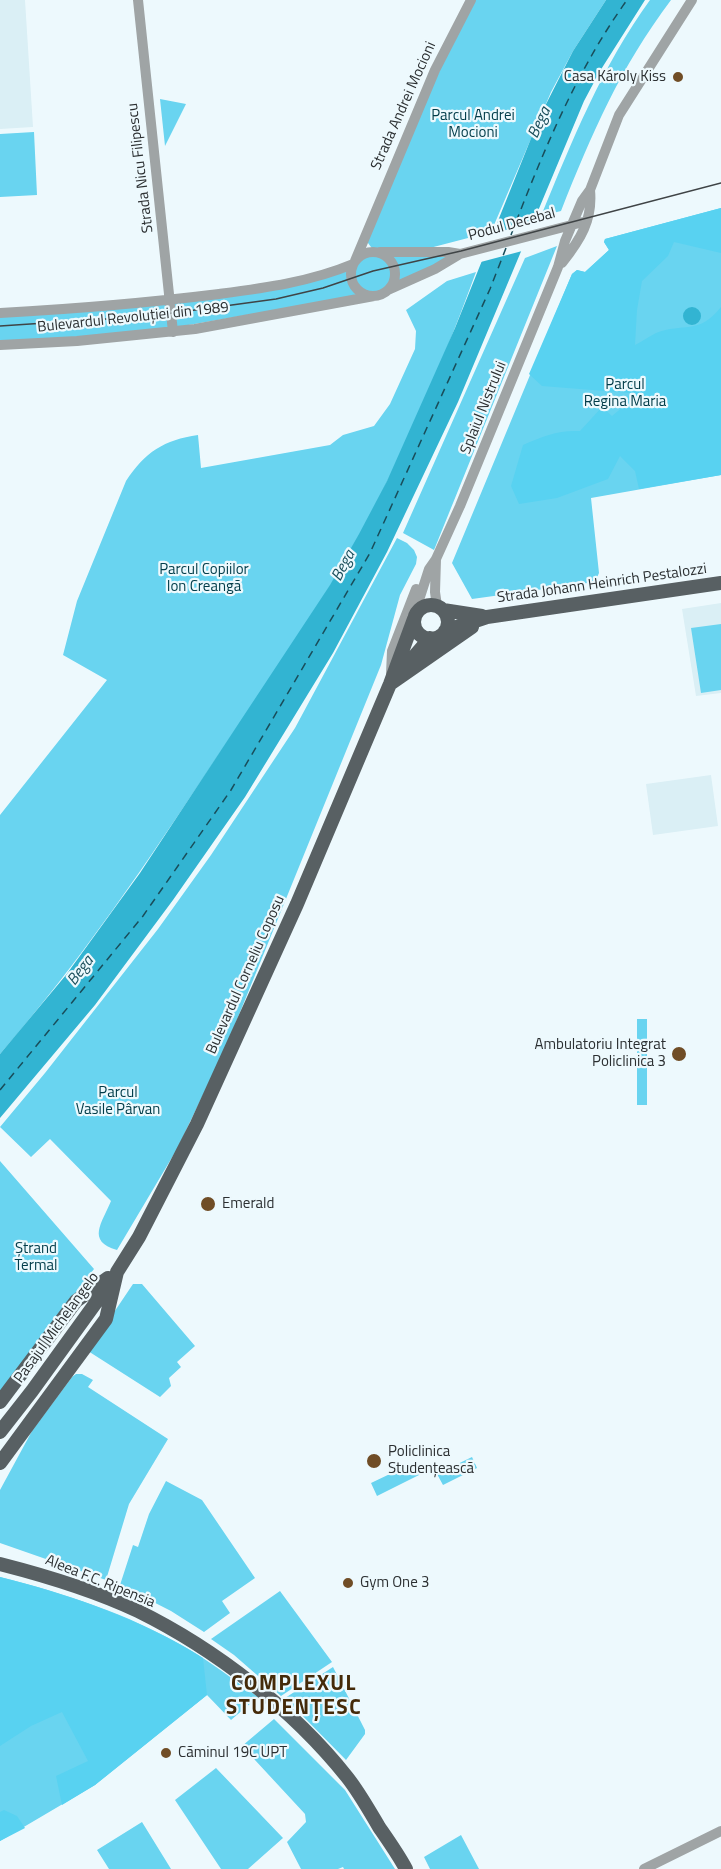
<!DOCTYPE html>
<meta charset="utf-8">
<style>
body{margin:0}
canvas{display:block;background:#edf9fd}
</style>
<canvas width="721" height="1869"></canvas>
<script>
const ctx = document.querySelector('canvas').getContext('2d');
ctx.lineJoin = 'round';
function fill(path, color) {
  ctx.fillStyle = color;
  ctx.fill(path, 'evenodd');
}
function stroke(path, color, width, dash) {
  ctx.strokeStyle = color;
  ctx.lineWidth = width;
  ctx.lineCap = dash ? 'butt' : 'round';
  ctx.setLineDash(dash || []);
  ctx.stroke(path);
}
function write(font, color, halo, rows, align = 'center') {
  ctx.font = font + ' "Titillium Web",sans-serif';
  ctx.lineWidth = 4.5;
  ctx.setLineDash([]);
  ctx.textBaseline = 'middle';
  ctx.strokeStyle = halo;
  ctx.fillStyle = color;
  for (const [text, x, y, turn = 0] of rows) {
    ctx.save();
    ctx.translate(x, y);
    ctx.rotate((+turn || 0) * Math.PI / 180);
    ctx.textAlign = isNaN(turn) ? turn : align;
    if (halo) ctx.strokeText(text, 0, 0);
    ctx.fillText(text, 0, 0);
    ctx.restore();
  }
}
fill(new Path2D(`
 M0,0H25L33,127L0,129Z
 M721,603V693L696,696L682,609Z
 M711,775L718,826L653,835L646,784Z`), '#daeff5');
fill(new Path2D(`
 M471,0H606L573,51L551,92L491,232L422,250L374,251L368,243L367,234Z
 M650,0H671C620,68 592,133 561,211L541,216C572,141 602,66 650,0Z
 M160,99L186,104L165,146Z
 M34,132L37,195L0,197V134Z
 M721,208V475L591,498L599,573L595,582L472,599L452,563L572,274L577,270L585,272L609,250L604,242L605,239Z
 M557,246L434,550L403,533L525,258Z
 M388,254L453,256L394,284C400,272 397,263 388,254Z
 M354 273a19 19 0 1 1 38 0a19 19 0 1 1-38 0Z
 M348,268L349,282L363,295L177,327L174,303Z
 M476,272C437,379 389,489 330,586C293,645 254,702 215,760C148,861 80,962 0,1054V815L107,680L63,655L77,601L126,481C145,452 164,440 198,435L201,468L330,445L343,435L374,426L390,404L415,349L416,331L406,310L447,281Z
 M168,303L170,329L80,337L0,341V316Z
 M397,538L407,543L414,550L417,557L416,564L400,595L381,665L225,1049L177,1149L117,1250C86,1241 102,1223 111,1201L50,1139L31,1157L0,1127L45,1073L158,929L211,855L295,728Z
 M721,624V690L701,693L691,628Z
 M637,1019H647V1105H637Z
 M0,1161L94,1269L0,1392Z
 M133,1284H142L195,1346L177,1362L181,1367L169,1378L171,1386L160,1397L88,1351Z
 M76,1374H82L93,1380L88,1387L168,1439L129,1504L106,1580L0,1543V1490L32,1431L72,1377Z
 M472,1457L477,1468L443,1485L437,1474Z
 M415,1462L421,1474L377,1496L371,1483Z
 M166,1481L202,1500L255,1578L222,1601L230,1613L204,1632L171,1611L120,1585L133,1545L138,1547L149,1514Z
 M0,1577C64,1593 128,1614 185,1647C211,1662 234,1680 258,1697L231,1720L207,1695L95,1785L0,1841Z
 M280,1591L332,1662L281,1696L234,1655L211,1639Z
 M333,1667L365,1730V1734L346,1760L285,1698Z
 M274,1719L345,1790L395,1869H344L343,1867L338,1869H301L287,1842L306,1822L305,1814L242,1746Z
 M216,1768L283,1838L248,1869H221L175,1800Z
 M142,1822L171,1869H109L97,1850Z
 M461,1835L479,1869H430L424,1857Z`), '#69d4f0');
fill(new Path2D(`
 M721,208V253L674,242L668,256L642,281L637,310L635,345C641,342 648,337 656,333C683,322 698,336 721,307V475L639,489L635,471L620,456L608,479L557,498L519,504L511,486L523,445C543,436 558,430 580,431L602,407L612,416L624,406L630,393L542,386L529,374L572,274L577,270L585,272L609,250L604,242L605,239Z
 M0,1577C71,1595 141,1619 203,1658L207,1695L95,1785L62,1805L56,1776L88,1761L62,1712L31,1726L0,1746Z
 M4,1810L17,1816L25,1828L0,1841V1812Z`), '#58d2f1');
fill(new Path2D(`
 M606,0H645L600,71L584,101L458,402L387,552L333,653L245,797L173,900L95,1005L0,1118V1054L66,975L140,873L330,585L359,534L387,481L455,328L540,116L573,51Z
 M683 316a9 9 0 1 1 18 0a9 9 0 1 1-18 0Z`), '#32b4d2');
fill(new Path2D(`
 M537,221L526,250L477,263L489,235Z`), '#edf9fd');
stroke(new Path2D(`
 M511,235C542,154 576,71 627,0
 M0,1090L143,916L231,790L370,553L490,289L506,248`), '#194d5a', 1.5, [8, 6]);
stroke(new Path2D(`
 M138,0L173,332
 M351 274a22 22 0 1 1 44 0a22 22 0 1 1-44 0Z
 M380,252H448L460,254
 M355,261L435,70L471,0
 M562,263C580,240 593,220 590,190
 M388,290L435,269L460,254L587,221
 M0,313C73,309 146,303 219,294C264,288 310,282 353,264
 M0,345L77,341L195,329L374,296
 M436,559L435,592L437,606
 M419,609V600L429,569L436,559L460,506L558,267L565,241L582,201L590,190L619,115L692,0
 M391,674L392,651L416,589
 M644,1869L721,1831`), '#9fa4a5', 10);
stroke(new Path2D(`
 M414 622a17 17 0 1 1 34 0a17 17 0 1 1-34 0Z
 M443,610L482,616
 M445,631L487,617L721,583
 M405,667L430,638
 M390,684L472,627
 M0,1402L76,1301L108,1278
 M0,1432L32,1391L113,1279
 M0,1463L106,1319L117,1272L139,1237L197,1124L297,904L390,684L414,619
 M0,1564C47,1576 94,1590 138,1611C215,1649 293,1709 347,1777C359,1792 369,1810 379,1827C388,1840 398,1854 406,1869`), '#586063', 14);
stroke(new Path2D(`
 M0,326L151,316L276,299L323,288L373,271L461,251L721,183`), '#3f4446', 1.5);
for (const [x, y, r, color] of [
 [678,77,6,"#704d26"],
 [679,1054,8,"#704d26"],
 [208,1204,8,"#704d26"],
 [374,1461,8,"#704d26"],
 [348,1583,6,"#704d26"],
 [166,1753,6,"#704d26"]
]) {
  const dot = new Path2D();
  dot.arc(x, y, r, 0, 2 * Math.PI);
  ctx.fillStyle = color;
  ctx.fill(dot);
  stroke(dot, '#edf9fd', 2);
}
write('15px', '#2b2f31', '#edf9fd', [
 ["Casa Károly Kiss",666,77,"right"],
 ["Ambulatoriu Integrat",666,1045,"right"],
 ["Policlinica 3",666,1062,"right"],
 ["Emerald",222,1204],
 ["Policlinica",388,1452],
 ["Studențească",388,1469],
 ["Gym One 3",360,1583],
 ["Căminul 19C UPT",178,1753]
], 'left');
write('15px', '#2b2f31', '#edf9fd', [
 ["Strada Andrei Mocioni",404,106,-66],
 ["Strada Nicu Filipescu",141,168,-97],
 ["Podul Decebal",512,225,-15],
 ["Bulevardul Revoluției din 1989",133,318,-6],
 ["Splaiul Nistrului",484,408,-68],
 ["Strada Johann Heinrich Pestalozzi",602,584,-8],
 ["Bulevardul Corneliu Coposu",246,975,-66],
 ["Pasajul Michelangelo",57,1328,-54],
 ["Aleea F.C. Ripensia",100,1582,22]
]);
write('15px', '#013c49', '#edf9fd', [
 ["Parcul Andrei",473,116],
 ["Mocioni",473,133],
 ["Parcul",625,385],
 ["Regina Maria",625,402],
 ["Parcul Copiilor",204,570],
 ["Ion Creangă",204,587],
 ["Parcul",118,1093],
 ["Vasile Pârvan",118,1110],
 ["Ștrand",36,1249],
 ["Termal",36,1266]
]);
write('italic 16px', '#194d5a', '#edf9fd', [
 ["Bega",540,123,-65],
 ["Bega",344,566,-62],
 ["Bega",81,971,-53]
]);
ctx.letterSpacing = '1.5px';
write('bold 21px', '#442a09', '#edf9fd', [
 ["COMPLEXUL",294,1685],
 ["STUDENȚESC",294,1709]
]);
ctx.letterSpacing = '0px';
</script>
